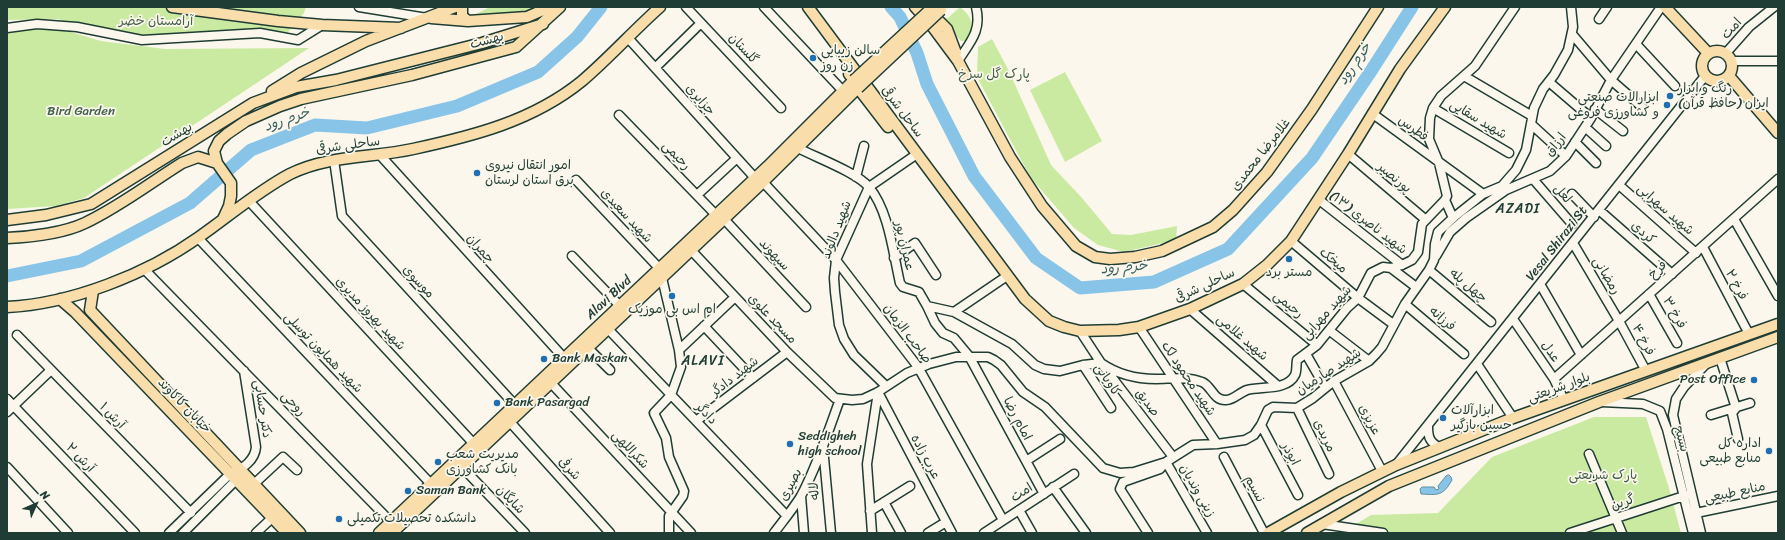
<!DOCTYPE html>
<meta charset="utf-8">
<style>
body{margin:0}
#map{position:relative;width:1785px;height:540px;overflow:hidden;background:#fbf7ec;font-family:Sriracha,sans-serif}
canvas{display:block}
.frame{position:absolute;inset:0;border:8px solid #1f3d34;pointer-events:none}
.north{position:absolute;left:16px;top:484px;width:40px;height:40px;-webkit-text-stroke:3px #fbf7ec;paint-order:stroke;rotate:45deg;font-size:11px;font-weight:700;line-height:16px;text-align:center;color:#1f3d34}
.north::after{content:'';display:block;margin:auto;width:14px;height:18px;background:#1f3d34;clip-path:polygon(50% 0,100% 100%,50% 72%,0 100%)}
</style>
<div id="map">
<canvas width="1785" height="540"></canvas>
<div class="frame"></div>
<div class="north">N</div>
</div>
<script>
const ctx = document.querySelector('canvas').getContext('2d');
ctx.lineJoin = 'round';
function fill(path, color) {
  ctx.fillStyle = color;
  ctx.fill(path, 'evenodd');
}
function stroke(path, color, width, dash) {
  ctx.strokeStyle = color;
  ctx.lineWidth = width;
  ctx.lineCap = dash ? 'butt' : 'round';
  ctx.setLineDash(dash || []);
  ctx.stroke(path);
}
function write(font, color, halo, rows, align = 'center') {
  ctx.font = font + ' Sriracha,"Playpen Sans Arabic",sans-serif';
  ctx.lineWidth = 3.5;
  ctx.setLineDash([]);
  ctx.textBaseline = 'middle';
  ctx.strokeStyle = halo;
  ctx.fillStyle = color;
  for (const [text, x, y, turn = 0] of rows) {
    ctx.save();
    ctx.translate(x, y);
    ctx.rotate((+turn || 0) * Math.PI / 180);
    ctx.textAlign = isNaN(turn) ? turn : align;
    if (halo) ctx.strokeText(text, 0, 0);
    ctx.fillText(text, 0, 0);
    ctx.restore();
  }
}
fill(new Path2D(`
 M7,7H306L304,13L284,37H131L57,19L7,20Z
 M490,7H539L524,13L476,14Z
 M960,7C972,17 973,22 971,38L966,41H961L940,19L941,17L948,18Z
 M58,28L101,41L165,49L309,48L84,198L56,206L7,209V30Z
 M992,39L1008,69L1051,165L1082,198L1112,234L1131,235L1177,226L1176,240L1124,252L1098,245L1074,228L1031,178L1006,132L977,77L978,47Z
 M1065,72L1102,141L1065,162L1030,90Z
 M1594,417H1646L1669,488L1681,533H1341L1371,515L1438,513L1492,457Z`), '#cbeaa1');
const water = new Path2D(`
 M1449,475L1451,477L1452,480C1443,496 1438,495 1421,494L1420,489L1422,487H1434L1436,490L1439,489L1438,486L1446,476Z`);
fill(water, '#88c4e8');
stroke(water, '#5e8ea0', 1);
stroke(new Path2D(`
 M891,7L900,17L917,53L927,84L974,176L1036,258L1080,288L1154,282L1228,249L1312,158L1371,71L1412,7
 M7,276L81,261L190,203L251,150L315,125L367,128L457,106L538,72L577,37L601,7`), '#88c4e8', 13);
const minor = new Path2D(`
 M359,7L427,18
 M686,7L781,108
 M764,7L843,91
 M1599,19L1607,7
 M7,28L37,24L77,27L142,40L260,33L298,40L322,25
 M1572,34L1611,80L1642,107
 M628,38L755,178
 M1636,44L1675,86
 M1726,53L1749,27L1774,7
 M958,61C970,42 982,31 976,7
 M1732,61H1778
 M655,68L701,23
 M1464,76L1532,116
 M1549,82L1591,118
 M1433,108L1509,153
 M1595,109L1623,131
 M1373,114L1483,194
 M619,115L716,215
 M1531,124L1566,156
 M1585,127L1606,146
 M1575,142L1596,163
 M798,148C817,158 856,172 869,187C889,211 893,253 900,283L903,287L919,292L927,306L954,312L1012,344L1035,365L1044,369L1060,371L1083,365L1101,363
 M1348,154L1426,220
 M380,155L564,358
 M334,160L342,216L515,405
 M856,177L864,146
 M1533,179L1572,224
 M576,180L659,268
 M763,182L836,260L918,367L1003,520
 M1619,185L1696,253
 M1572,194L1594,217
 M697,195L737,158
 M1318,199L1402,265
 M1445,200L1453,218
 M249,201L474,444
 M1599,210L1672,274
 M724,219L806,307
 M1734,219L1778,296
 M198,238L431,484
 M1291,241L1358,298L1393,324
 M1573,243L1619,321L1646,371
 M1703,247L1749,334
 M691,250L787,352L835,398L852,400L863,399L878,392L907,373L929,364L956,357H988L994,360L1001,365L1023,392L1045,407L1103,468L1120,473L1134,472L1166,462L1193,445L1217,444L1245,440L1254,435L1261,425L1268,410L1273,407L1297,408L1313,398L1334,381L1369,361L1376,354L1382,347L1405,304L1429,270L1434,260L1435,244L1438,232L1453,218L1483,194L1502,186L1516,170L1526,150L1534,108L1543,89L1554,75L1568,50L1573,27L1571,7
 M572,256L620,306
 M1436,256L1450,232L1466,218L1506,190L1550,171L1566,156L1591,118L1611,80L1661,7
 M894,258L915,243L936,275
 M1391,268L1416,287
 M144,269L391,522
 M1429,270L1491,322
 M662,278L679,350L681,367L671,395L654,413L666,438L669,457L684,491L683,496L669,516V533
 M1243,284L1317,345
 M1540,284L1581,355
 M1649,294L1677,343
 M1405,304L1464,354
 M927,306L935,323L943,333L954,338L969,356L1044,494
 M1190,309L1278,386
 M954,312L1007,276
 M1513,319L1554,379L1564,400
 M704,326L753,378
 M1139,327L1217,444
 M608,329L787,516
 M1080,331L1101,363L1173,457
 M1330,331L1369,361
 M17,335L191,513
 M588,348L610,370
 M679,350L735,297
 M1306,354L1325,387
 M1720,358L1736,408L1732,413L1738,439
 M1101,363C1117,374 1137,379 1156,379C1171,379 1187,376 1202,382C1211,385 1213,400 1225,400C1232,401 1239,393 1247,390C1261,386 1287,391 1295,375C1297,371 1296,365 1297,360L1317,345L1347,308L1358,298L1371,273L1383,267L1391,268L1402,265L1412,260L1418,252L1422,224L1445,200L1447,196L1439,163L1429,139L1430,118L1433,108L1441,96L1475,66L1515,7
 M1477,364L1513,418
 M1083,365L1111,408
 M1554,379L1778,179
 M1334,381L1382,471
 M551,383L691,533
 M886,386L854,355L844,339L839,325L835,292L834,278L836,260L869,187L917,154
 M878,392L952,533
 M7,399L135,533
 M1602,402L1643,404L1660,411L1667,429L1693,533
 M1297,408L1329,474
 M7,412L51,370
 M1711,415L1750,403
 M696,421L787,352
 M510,422L610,533
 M1261,425L1298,495
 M1428,427C1428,438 1430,442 1440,448
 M823,447L831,533
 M1589,454L1622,533
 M1224,457L1264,533
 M1026,461L1060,439
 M1396,465L1705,76
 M7,467L68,533
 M462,467L525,533
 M254,484L283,457L297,470
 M1053,487L1086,533
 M801,496L804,533
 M884,502L901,533
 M1019,510L1032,533
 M870,511L910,486
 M1696,513L1778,496
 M1322,524L1383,533
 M169,533L231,473C243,469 255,460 256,447L244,371
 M183,533L237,479L238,476
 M256,533L272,518
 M774,533C783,521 793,509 801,496C817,466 828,432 840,399
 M872,533L867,464L878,392
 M928,533L946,522
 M984,533L1074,474
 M1148,533L1120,489L1123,482L1160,469L1166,462L1207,533
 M1570,533L1687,495
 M1701,533L1673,415L1676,399L1684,387L1707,363`);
const major = new Path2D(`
 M172,7L278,21L322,25L401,28
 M462,7V16L468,21
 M808,7L1025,299L1049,321L1064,327L1080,331L1119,330L1139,327L1190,309L1243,284L1267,265L1291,241L1348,154L1400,69L1445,7
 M915,7L932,26L958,61L1010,157L1042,206L1076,246L1095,257L1110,259L1135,257L1162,251L1213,227L1233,210L1267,172L1312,109L1378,7
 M925,7L947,29L956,53
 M1665,7L1708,53
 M431,18L468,21L527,17L550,7
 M1702 66a15 15 0 1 1 30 0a15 15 0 1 1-30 0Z
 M1729,76L1778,133
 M272,91L301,73L366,41L455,7
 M223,219L229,206L231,196V183L217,163L214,151L219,141L227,134L246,121L280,106L301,99L412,75L516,47L560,7
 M7,220L46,215L91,204L253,103L296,87L336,80L482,43L543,24
 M7,238C30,237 64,233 85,223C119,207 150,183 182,163L198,157L217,163
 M93,291L90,310L300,533
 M60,299L75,312L287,533
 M7,307C71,304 147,274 199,237C229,216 258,191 290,174C328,155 372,158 413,149C473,136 533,121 582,81C609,58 633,31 660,7
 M379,533L768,166L854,80L849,74
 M392,533L763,182L858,88L888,127
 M1268,533L1341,492L1396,465L1513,418L1778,324
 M1307,533L1389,486L1599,402L1778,337`);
stroke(minor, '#1f3d34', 11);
stroke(major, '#1f3d34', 13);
stroke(minor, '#fbf7ec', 8);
stroke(major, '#f9deab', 10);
const majorBridge = new Path2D(`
 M854,80L933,7
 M858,88L941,10`);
stroke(majorBridge, '#1f3d34', 13, []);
stroke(majorBridge, '#f9deab', 10);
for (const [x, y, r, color] of [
 [813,58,4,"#1f6fb2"],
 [1670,96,4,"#1f6fb2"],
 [1667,105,4,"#1f6fb2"],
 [477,173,4,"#1f6fb2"],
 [1289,259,4,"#1f6fb2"],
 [672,296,4,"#1f6fb2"],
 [544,359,4,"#1f6fb2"],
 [1754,380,4,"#1f6fb2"],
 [497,403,4,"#1f6fb2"],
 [1443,418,4,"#1f6fb2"],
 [790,444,4,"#1f6fb2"],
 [1769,451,4,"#1f6fb2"],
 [438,462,4,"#1f6fb2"],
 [408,491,4,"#1f6fb2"],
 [339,519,4,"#1f6fb2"]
]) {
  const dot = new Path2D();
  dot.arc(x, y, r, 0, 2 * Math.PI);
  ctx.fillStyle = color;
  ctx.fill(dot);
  stroke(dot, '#fbf7ec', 1.5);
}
write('13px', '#41604a', '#fbf7ec', [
 ["آرامستان خضر",156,22],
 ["پارک گل سرخ",994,75],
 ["Bird Garden",81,112],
 ["پارک شریعتی",1603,476]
]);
write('13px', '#1f3d34', '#fbf7ec', [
 ["امت",1732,29,-47],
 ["بهشت",487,41,-15],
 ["گلستان",743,49,47],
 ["جزایری",700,100,48],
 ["ساحل شرقی",902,112,53],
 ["شهید سقایی",1478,120,31],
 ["فطرس",1413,129,36],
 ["بهشت",177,135,-32],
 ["ارزاق",1556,145,-51],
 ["ساحلی شرقی",348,146,-8],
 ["غلامرضا محمدی",1261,155,-52],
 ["رحیمی",676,156,46],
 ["پورنصیر",1394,178,40],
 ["لعل",1562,194,49],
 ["شهید سهرابی",1665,210,41],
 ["شهید سعیدی",626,216,47],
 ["شهید ناصری (۱۳)",1368,223,38],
 ["شهید دالوند",837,230,-69],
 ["کردی",1643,233,41],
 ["Vesal Shirazi St",1557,244,-52],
 ["عمران پور",904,246,77],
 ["چمران",480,249,48],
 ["سپهوند",774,255,47],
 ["میخک",1333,261,40],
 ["فرخ",1658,270,-42],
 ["رمضانی",1606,276,59],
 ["موسوی",418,282,47],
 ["فرخ ۲",1736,285,62],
 ["ساحلی شرقی",1205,286,-25],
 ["چهل پله",1468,286,40],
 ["Alavi Blvd",609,298,-43],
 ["رحیمی",1288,305,39],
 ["شهید مهرابی",1327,313,-48],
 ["فرخ ۳",1674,313,60],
 ["شهید بهروز مدیری",370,314,47],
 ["مسجد علوی",772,319,46],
 ["فرزانه",1442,319,40],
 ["صاحب الزمان",907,334,53],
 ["شهید غلامی",1242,338,41],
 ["فرخ ۴",1643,340,62],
 ["عدل",1550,352,56],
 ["شهید همایون توسلی",323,353,46],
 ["شهید صارمیان",1329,372,-33],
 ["شهید دادگر",735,377,-38],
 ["شهید محمود لک",1188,379,56],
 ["کاویانی",1107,380,56],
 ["بلوار شریعتی",1559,388,-20],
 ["صدیق",1147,403,53],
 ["روحی",293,404,46],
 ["خیابان کاکاوند",184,406,46],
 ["دکتر حسابی",262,409,81],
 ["دادگر",706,414,46],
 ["آرش ۱",112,416,46],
 ["امام رضا",1017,419,62],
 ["عزیزی",1369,420,62],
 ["مریدی",1324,436,64],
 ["بسیج",1681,439,75],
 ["شکراللهی",630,450,47],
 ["ابوذر",1290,454,62],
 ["عرب زاده",925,457,62],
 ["آرش ۲",80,458,46],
 ["شرفی",569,469,48],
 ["بصیری",791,485,-62],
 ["نسیم",1254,489,62],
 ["لاله",815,491,-95],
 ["زینی وندیان",1197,491,60],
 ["امت",1022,493,-33],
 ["منابع طبیعی",1735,493,-12],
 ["شایگان",510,500,46],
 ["گرین",1623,503,-18]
]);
write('13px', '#1f3d34', '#fbf7ec', [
 ["سالن زیبایی",821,51],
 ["زن روز",821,66],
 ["رنگ و ابزار",1678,89],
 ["ایران (حافظ قرآن)",1678,104],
 ["ابزارالات صنعتی",1659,98,"right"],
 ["و کشاورزی فروغی",1659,113,"right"],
 ["امور انتقال نیروی",485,166],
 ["برق استان لرستان",485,181],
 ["مستر برد",1289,273,"center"],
 ["ام اس بی موزیک",672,310,"center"],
 ["Bank Maskan",552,359],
 ["Post Office",1746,380,"right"],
 ["Bank Pasargad",505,403],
 ["ابزارآلات",1451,411],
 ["حسین بازگیر",1451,426],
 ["Seddigheh",798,437],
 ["high school",798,452],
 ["اداره کل",1761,444,"right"],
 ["منابع طبیعی",1761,459,"right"],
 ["مدیریت شعب",446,455],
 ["بانک کشاورزی",446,470],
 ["Saman Bank",416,491],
 ["دانشکده تحصیلات تکمیلی",347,519]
], 'left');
write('italic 14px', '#395f61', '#fbf7ec', [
 ["خرم رود",1355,64,-56],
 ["خرم رود",287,120,-19],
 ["خرم رود",1124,268,-5]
]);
ctx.letterSpacing = '1px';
write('14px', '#1f3d34', '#fbf7ec', [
 ["AZADI",1518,209],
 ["ALAVI",703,361]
]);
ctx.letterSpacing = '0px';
</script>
